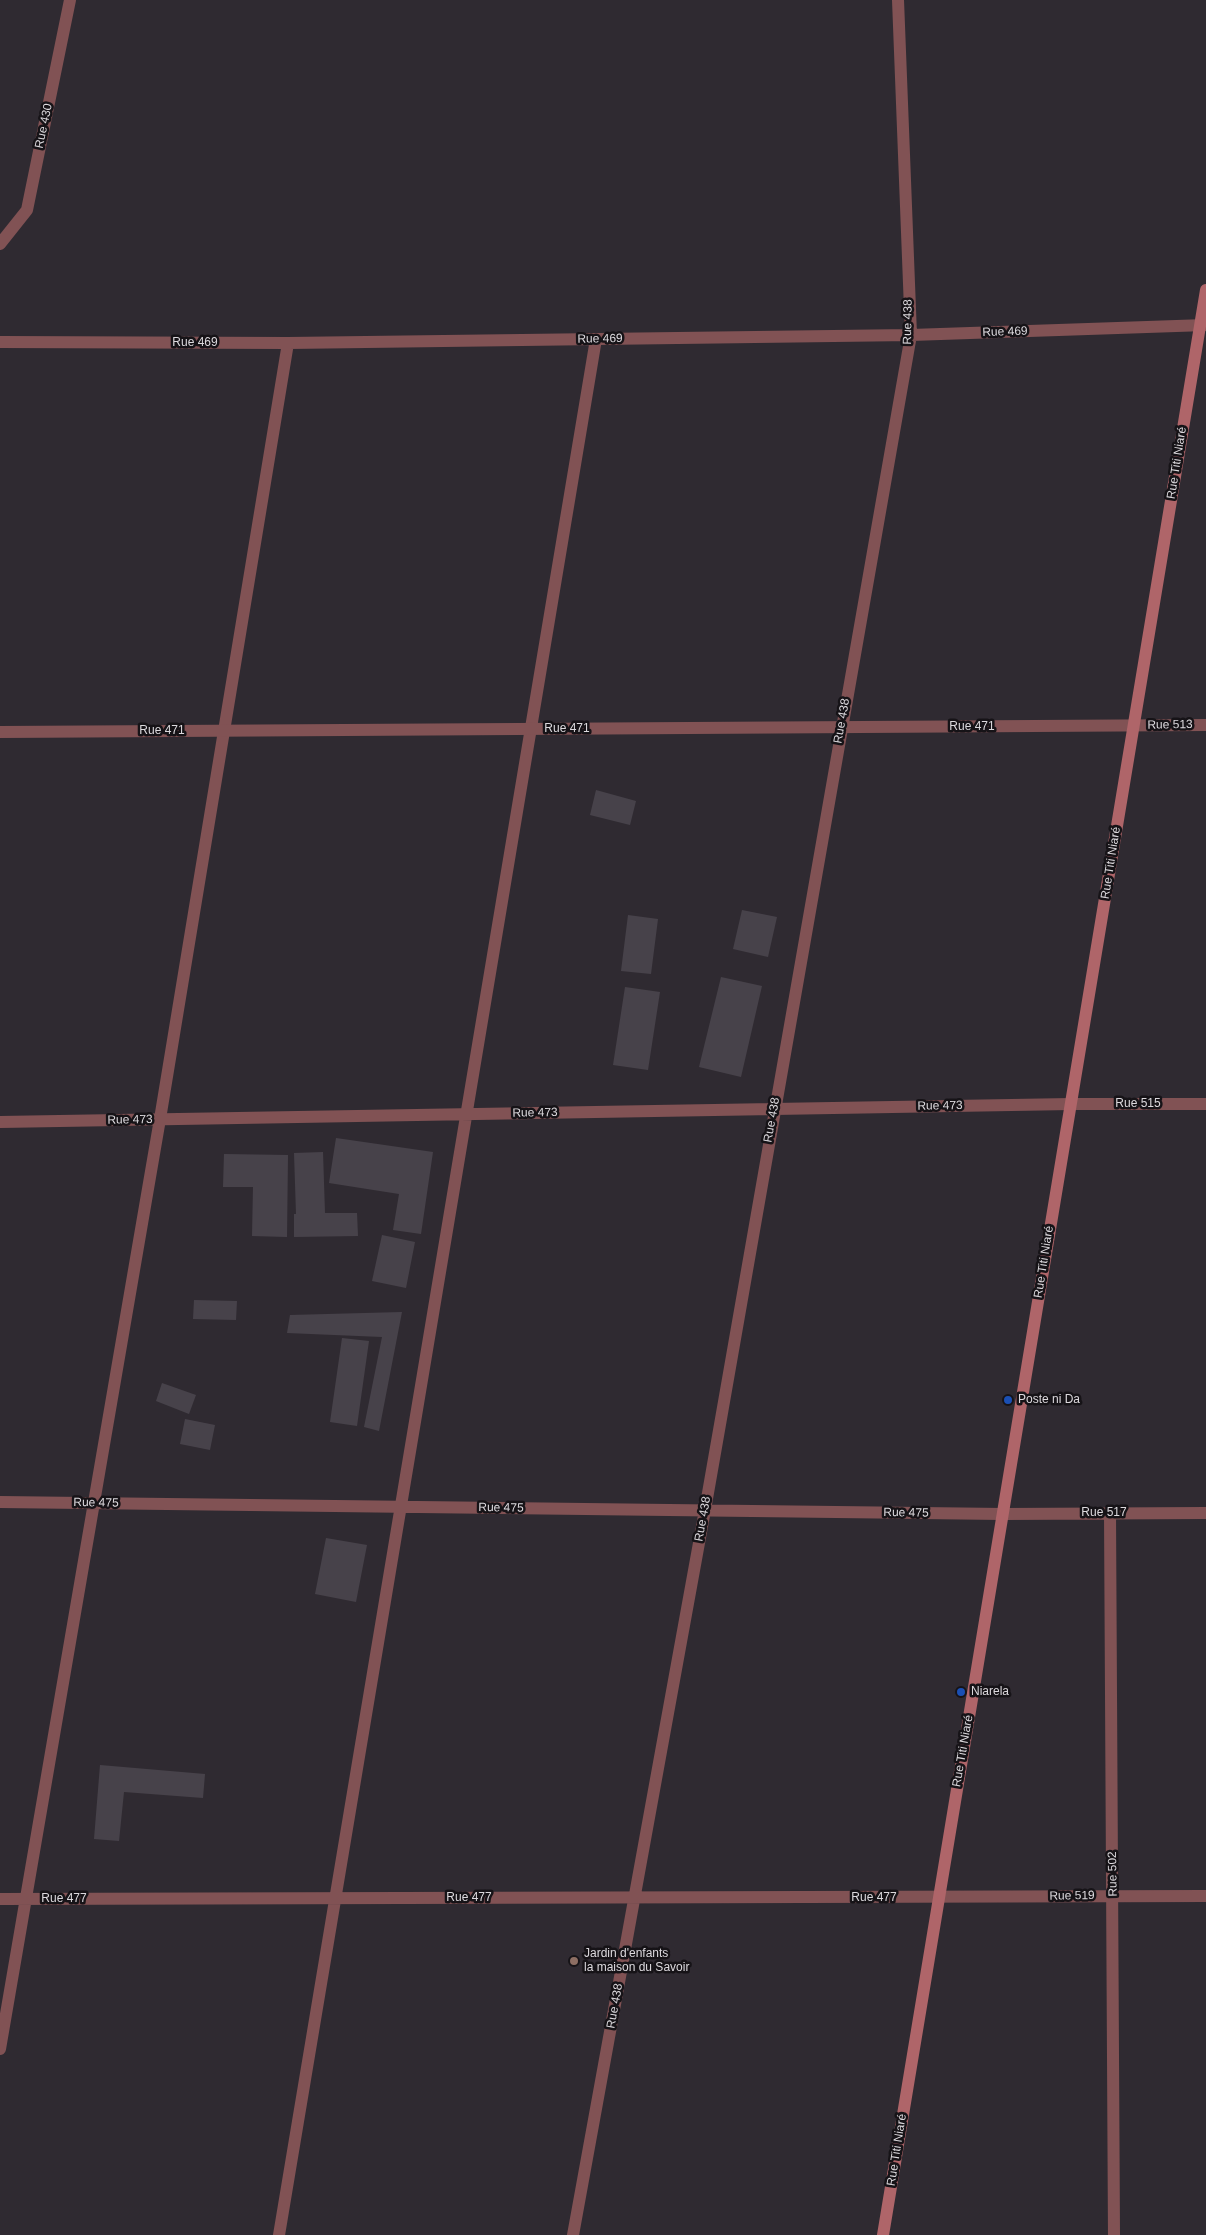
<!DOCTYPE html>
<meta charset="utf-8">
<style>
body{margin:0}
canvas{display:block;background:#2f2a31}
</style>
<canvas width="1206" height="2235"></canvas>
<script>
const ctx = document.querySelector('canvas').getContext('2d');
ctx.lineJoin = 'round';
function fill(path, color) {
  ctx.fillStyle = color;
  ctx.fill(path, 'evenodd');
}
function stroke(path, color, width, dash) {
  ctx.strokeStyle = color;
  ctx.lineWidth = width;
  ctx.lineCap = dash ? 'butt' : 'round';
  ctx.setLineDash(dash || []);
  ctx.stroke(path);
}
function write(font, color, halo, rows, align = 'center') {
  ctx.font = font + ' Helvetica,sans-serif';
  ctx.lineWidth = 5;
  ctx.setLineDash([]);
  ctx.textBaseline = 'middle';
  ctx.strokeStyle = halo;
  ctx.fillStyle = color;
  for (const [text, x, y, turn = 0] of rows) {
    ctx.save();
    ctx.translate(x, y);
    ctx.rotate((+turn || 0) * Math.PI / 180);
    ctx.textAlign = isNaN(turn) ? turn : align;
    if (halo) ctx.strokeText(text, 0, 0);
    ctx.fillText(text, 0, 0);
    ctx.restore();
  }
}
fill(new Path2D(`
 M596,790L636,801L630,825L590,815Z
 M742,910L777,917L768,957L733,949Z
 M628,915L658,919L651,974L621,971Z
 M721,977L762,986L741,1077L699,1067Z
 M625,987L660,992L648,1070L613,1065Z
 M336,1138L433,1152L421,1234L393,1230L399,1194L329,1183Z
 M323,1152L325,1213H357L358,1236L294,1237V1214H296L294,1153Z
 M224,1154L288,1155L287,1237L252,1236L253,1187H223Z
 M382,1235L415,1242L406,1288L372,1281Z
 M194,1300L237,1301L236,1320L193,1319Z
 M402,1312L379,1431L364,1427L382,1337L287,1333L290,1315Z
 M342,1338L369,1341L357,1426L330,1422Z
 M162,1383L196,1395L189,1414L156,1401Z
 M185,1419L215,1425L210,1450L180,1444Z
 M326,1538L367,1545L356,1602L315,1594Z
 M100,1765L205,1774L203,1798L124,1792L119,1841L94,1839Z`), '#47424a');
stroke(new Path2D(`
 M0,244L27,210L70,0
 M0,342L288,343L911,335L1206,325
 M0,1122L1071,1104H1206
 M0,1502L1003,1514L1206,1513
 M1110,1513L1114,2235
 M0,1899L1206,1896
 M0,2049L160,1119L288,343
 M279,2235L596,339
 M573,2235L705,1510L911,335L898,0`), '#815254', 12);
stroke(new Path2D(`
 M0,732L1206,725`), '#815254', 12);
stroke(new Path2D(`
 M883,2235L1206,290`), '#af6569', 12);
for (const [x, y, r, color] of [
 [1008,1400,5,"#1a4fb4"],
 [961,1692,5,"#1a4fb4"],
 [574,1961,5,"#8d6e63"]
]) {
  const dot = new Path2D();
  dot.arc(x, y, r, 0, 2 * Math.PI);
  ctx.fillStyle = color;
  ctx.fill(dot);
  stroke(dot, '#161317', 2);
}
write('12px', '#dcd9dd', '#161317', [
 ["Rue 430",44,126,-78],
 ["Rue 438",908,322,-89],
 ["Rue 469",1005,332,-2],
 ["Rue 469",600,339,-1],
 ["Rue 469",195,343],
 ["Rue Titi Niaré",1177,463,-81],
 ["Rue 438",842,721,-80],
 ["Rue 513",1170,725,-1],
 ["Rue 471",972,727],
 ["Rue 471",567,729],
 ["Rue 471",162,731],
 ["Rue Titi Niaré",1111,863,-81],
 ["Rue 515",1138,1104],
 ["Rue 473",940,1106,-1],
 ["Rue 473",535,1113,-1],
 ["Rue 473",130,1120,-1],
 ["Rue 438",772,1120,-80],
 ["Rue Titi Niaré",1044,1262,-81],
 ["Rue 475",96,1503,1],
 ["Rue 475",501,1508,1],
 ["Rue 475",906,1513,1],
 ["Rue 517",1104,1513],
 ["Rue 438",703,1519,-80],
 ["Rue Titi Niaré",963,1751,-80],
 ["Rue 502",1113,1874,-91],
 ["Rue 519",1072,1896,-1],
 ["Rue 477",469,1898],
 ["Rue 477",874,1898],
 ["Rue 477",64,1899],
 ["Rue 438",615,2006,-80],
 ["Rue Titi Niaré",897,2150,-81]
]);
write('12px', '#dcd9dd', '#161317', [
 ["Poste ni Da",1018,1400],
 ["Niarela",971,1692],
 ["Jardin d'enfants",584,1954],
 ["la maison du Savoir",584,1968]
], 'left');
</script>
